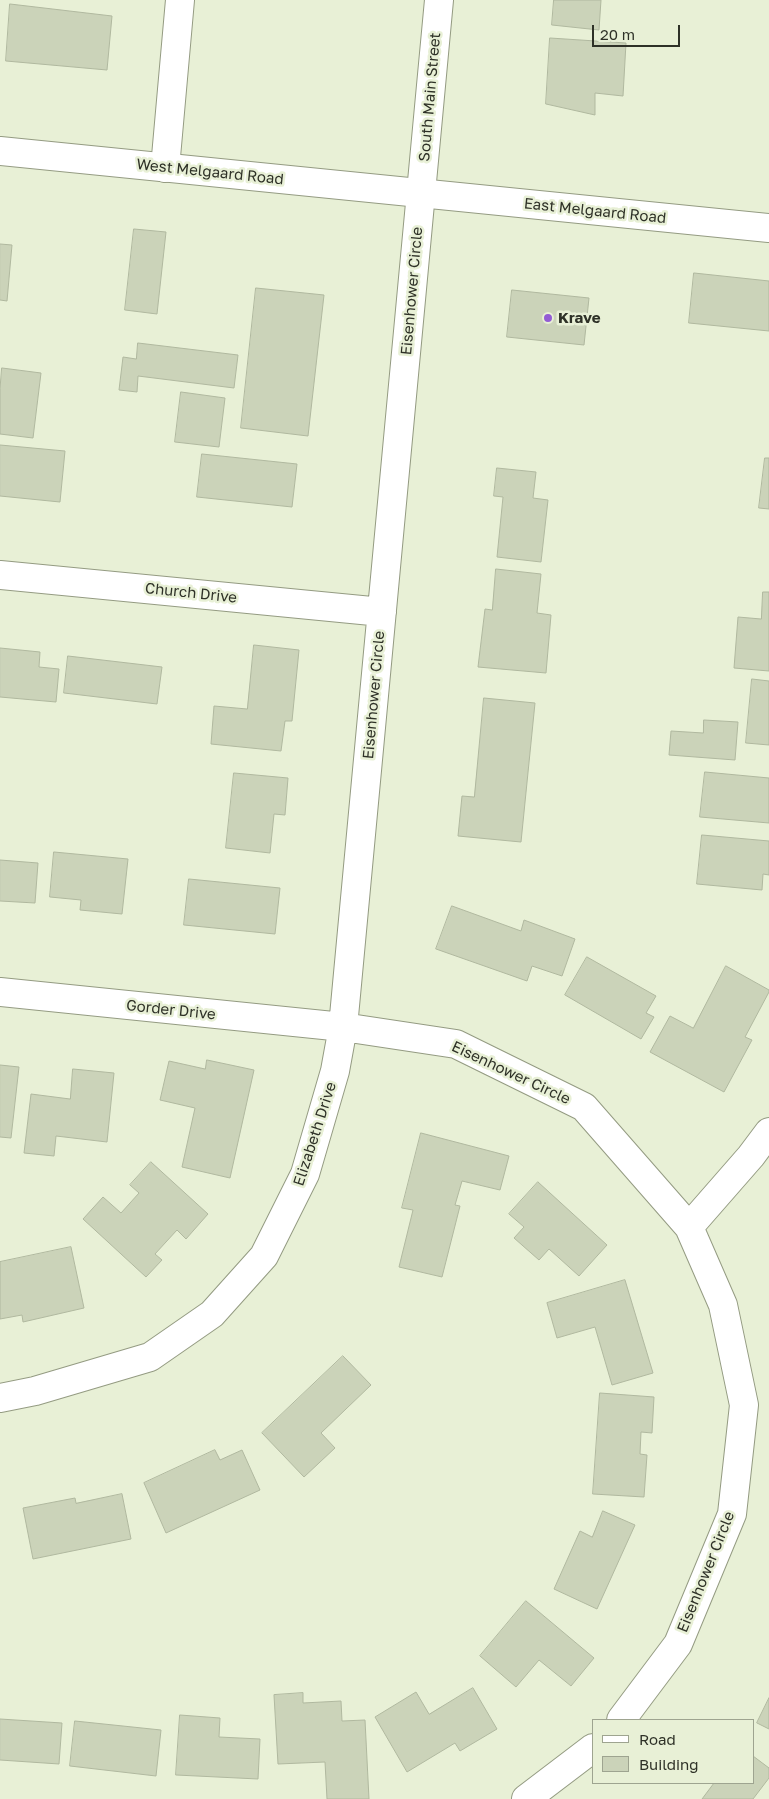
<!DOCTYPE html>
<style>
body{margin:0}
#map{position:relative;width:769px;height:1799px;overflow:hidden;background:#e8f0d6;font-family:"Golos Text",sans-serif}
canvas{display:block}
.legend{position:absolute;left:592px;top:1719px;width:162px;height:65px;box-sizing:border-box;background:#e8f0d6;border:1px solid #9ea490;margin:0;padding:6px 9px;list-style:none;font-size:15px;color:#2e3127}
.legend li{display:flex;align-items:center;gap:10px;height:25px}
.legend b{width:25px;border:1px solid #9ea490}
.scale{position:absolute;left:592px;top:25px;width:88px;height:22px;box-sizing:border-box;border:2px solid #2e3127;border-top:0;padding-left:6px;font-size:15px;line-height:18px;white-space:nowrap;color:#2e3127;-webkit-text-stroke:4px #e8f0d6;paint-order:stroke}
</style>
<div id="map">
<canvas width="769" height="1799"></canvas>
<ul class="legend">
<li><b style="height:6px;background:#fff"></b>Road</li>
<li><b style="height:14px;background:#cbd3b9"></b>Building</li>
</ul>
<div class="scale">20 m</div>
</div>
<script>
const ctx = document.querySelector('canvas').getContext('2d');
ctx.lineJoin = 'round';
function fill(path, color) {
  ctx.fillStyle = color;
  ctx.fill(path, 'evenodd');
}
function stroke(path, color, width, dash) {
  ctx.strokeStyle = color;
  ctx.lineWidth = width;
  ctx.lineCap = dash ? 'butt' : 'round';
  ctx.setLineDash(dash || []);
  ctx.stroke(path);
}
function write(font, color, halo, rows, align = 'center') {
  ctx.font = font + ' "Golos Text",sans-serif';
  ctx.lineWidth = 5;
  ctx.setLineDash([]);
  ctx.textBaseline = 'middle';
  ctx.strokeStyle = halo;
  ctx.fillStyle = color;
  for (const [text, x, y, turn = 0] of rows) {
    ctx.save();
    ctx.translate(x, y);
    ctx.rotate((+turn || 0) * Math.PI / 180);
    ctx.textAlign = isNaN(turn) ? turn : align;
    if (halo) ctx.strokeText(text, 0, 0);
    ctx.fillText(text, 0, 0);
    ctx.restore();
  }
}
const building = new Path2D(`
 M554,0H601L599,30L552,25Z
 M10,4L112,16L107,70L6,61Z
 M550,38L626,43L623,96L595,93V115L546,104Z
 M134,229L166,232L157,314L125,310Z
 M0,244L12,245L7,301L0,300Z
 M694,273L769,281V331L689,323Z
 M256,288L324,295L308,436L241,428Z
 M512,290L589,298L584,345L507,337Z
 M138,343L238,355L234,388L138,376L137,392L119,390L123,357L136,359Z
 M2,368L41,373L33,438L0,434V389Z
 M181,392L225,398L219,447L175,442Z
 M0,445L65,451L60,502L0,496Z
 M202,454L297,464L292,507L197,497Z
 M765,458H769V509L759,508Z
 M497,468L536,472L533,498L548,500L541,562L497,557L503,497L494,496Z
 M496,569L541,574L537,613L551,615L546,673L478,667L485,609L492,610Z
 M763,592H769V671L734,668L738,617L761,619Z
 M254,645L299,650L292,721H285L281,751L211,744L214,706L247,709Z
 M0,648L40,652L39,667L59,669L56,702L0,697Z
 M68,656L162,667L157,704L64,693Z
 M752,679L769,681V745L746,743Z
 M484,698L535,703L521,842L458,836L462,796L474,797Z
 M704,720L738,722L735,760L669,755L671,731L703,733Z
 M705,772L769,778V823L700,817Z
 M234,773L288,778L285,815L274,814L270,853L226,848Z
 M702,835L769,841V875L763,874L762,890L697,884Z
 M54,852L128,859L122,914L80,910L81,900L50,897Z
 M0,860L38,863L35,903L0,901Z
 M189,879L280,888L275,934L184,925Z
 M452,906L521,931L524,920L575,939L562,976L532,966L527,981L436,949Z
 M587,957L656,996L646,1013L654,1017L641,1039L565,995Z
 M726,966L769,990V992L745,1037L752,1040L724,1092L650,1052L670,1016L693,1028Z
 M207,1060L254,1070L230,1178L182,1167L195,1108L160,1100L169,1061L205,1069Z
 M0,1065L19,1067L11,1138L0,1137Z
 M73,1069L114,1073L107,1142L56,1136L54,1156L24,1153L31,1094L70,1099Z
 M421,1133L509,1156L500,1190L462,1181L455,1205L460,1206L442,1277L399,1267L413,1210L402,1208Z
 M151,1162L208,1214L186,1239L177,1230L155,1254L162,1260L146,1277L83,1219L103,1197L121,1213L139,1193L130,1185Z
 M538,1182L607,1245L579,1276L549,1249L539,1260L514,1238L524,1227L509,1214Z
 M71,1247L84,1308L23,1322L22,1315L0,1319V1262Z
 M625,1280L653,1373L612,1385L595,1327L557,1338L547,1303Z
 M343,1356L371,1385L321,1433L335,1448L304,1477L262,1433Z
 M600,1393L654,1397L652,1433L641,1432L640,1454L647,1455L644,1497L593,1494Z
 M215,1450L220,1460L242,1450L260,1490L166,1533L144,1483Z
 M122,1494L131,1539L33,1559L23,1508L75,1498L76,1503Z
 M603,1511L635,1525L597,1609L554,1589L580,1531L592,1537Z
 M526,1601L594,1658L571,1686L539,1660L516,1687L480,1656Z
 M473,1688L497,1729L460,1751L455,1743L407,1772L375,1717L416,1692L429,1714Z
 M303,1693V1703L341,1701L342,1721L365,1720L369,1799H327L325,1762L278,1764L274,1695Z
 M769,1698V1729L757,1723Z
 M180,1715L220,1718L219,1737L260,1739L258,1779L176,1775Z
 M0,1719L62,1723L59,1764L0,1760Z
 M75,1721L161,1730L156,1776L70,1766Z
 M753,1756L769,1768V1778L753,1799H702L714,1783H753Z`);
fill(building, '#cbd3b9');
stroke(building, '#b0b89f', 1);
const minor = new Path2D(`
 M439,0L343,1027L456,1044L584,1107L689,1227L723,1305L744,1405L732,1514L678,1644L621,1720
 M165,168L180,0
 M0,575L382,612
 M0,992L343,1027L335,1071L305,1174L264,1256L212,1314L150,1357L35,1391L0,1398
 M689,1227L751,1156L769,1132
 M526,1799L593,1748`);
const major = new Path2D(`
 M0,151L769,228`);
stroke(minor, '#949b82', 30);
stroke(major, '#949b82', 30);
stroke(minor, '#fff', 28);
stroke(major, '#fff', 28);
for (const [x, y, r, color] of [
 [548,318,5,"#935cd4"]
]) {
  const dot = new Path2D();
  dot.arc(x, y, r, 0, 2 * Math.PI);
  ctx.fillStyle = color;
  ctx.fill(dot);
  stroke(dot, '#e8f0d6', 2);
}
write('15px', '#2e3127', '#e8f0d6', [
 ["South Main Street",430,97,-85],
 ["West Melgaard Road",210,172,6],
 ["East Melgaard Road",595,211,6],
 ["Eisenhower Circle",412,291,-85],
 ["Church Drive",191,593,6],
 ["Eisenhower Circle",374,695,-85],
 ["Gorder Drive",171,1010,6],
 ["Eisenhower Circle",511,1073,25],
 ["Elizabeth Drive",315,1134,-72],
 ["Eisenhower Circle",706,1572,-68]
]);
write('bold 15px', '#2e3127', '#e8f0d6', [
 ["Krave",558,318]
], 'left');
</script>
